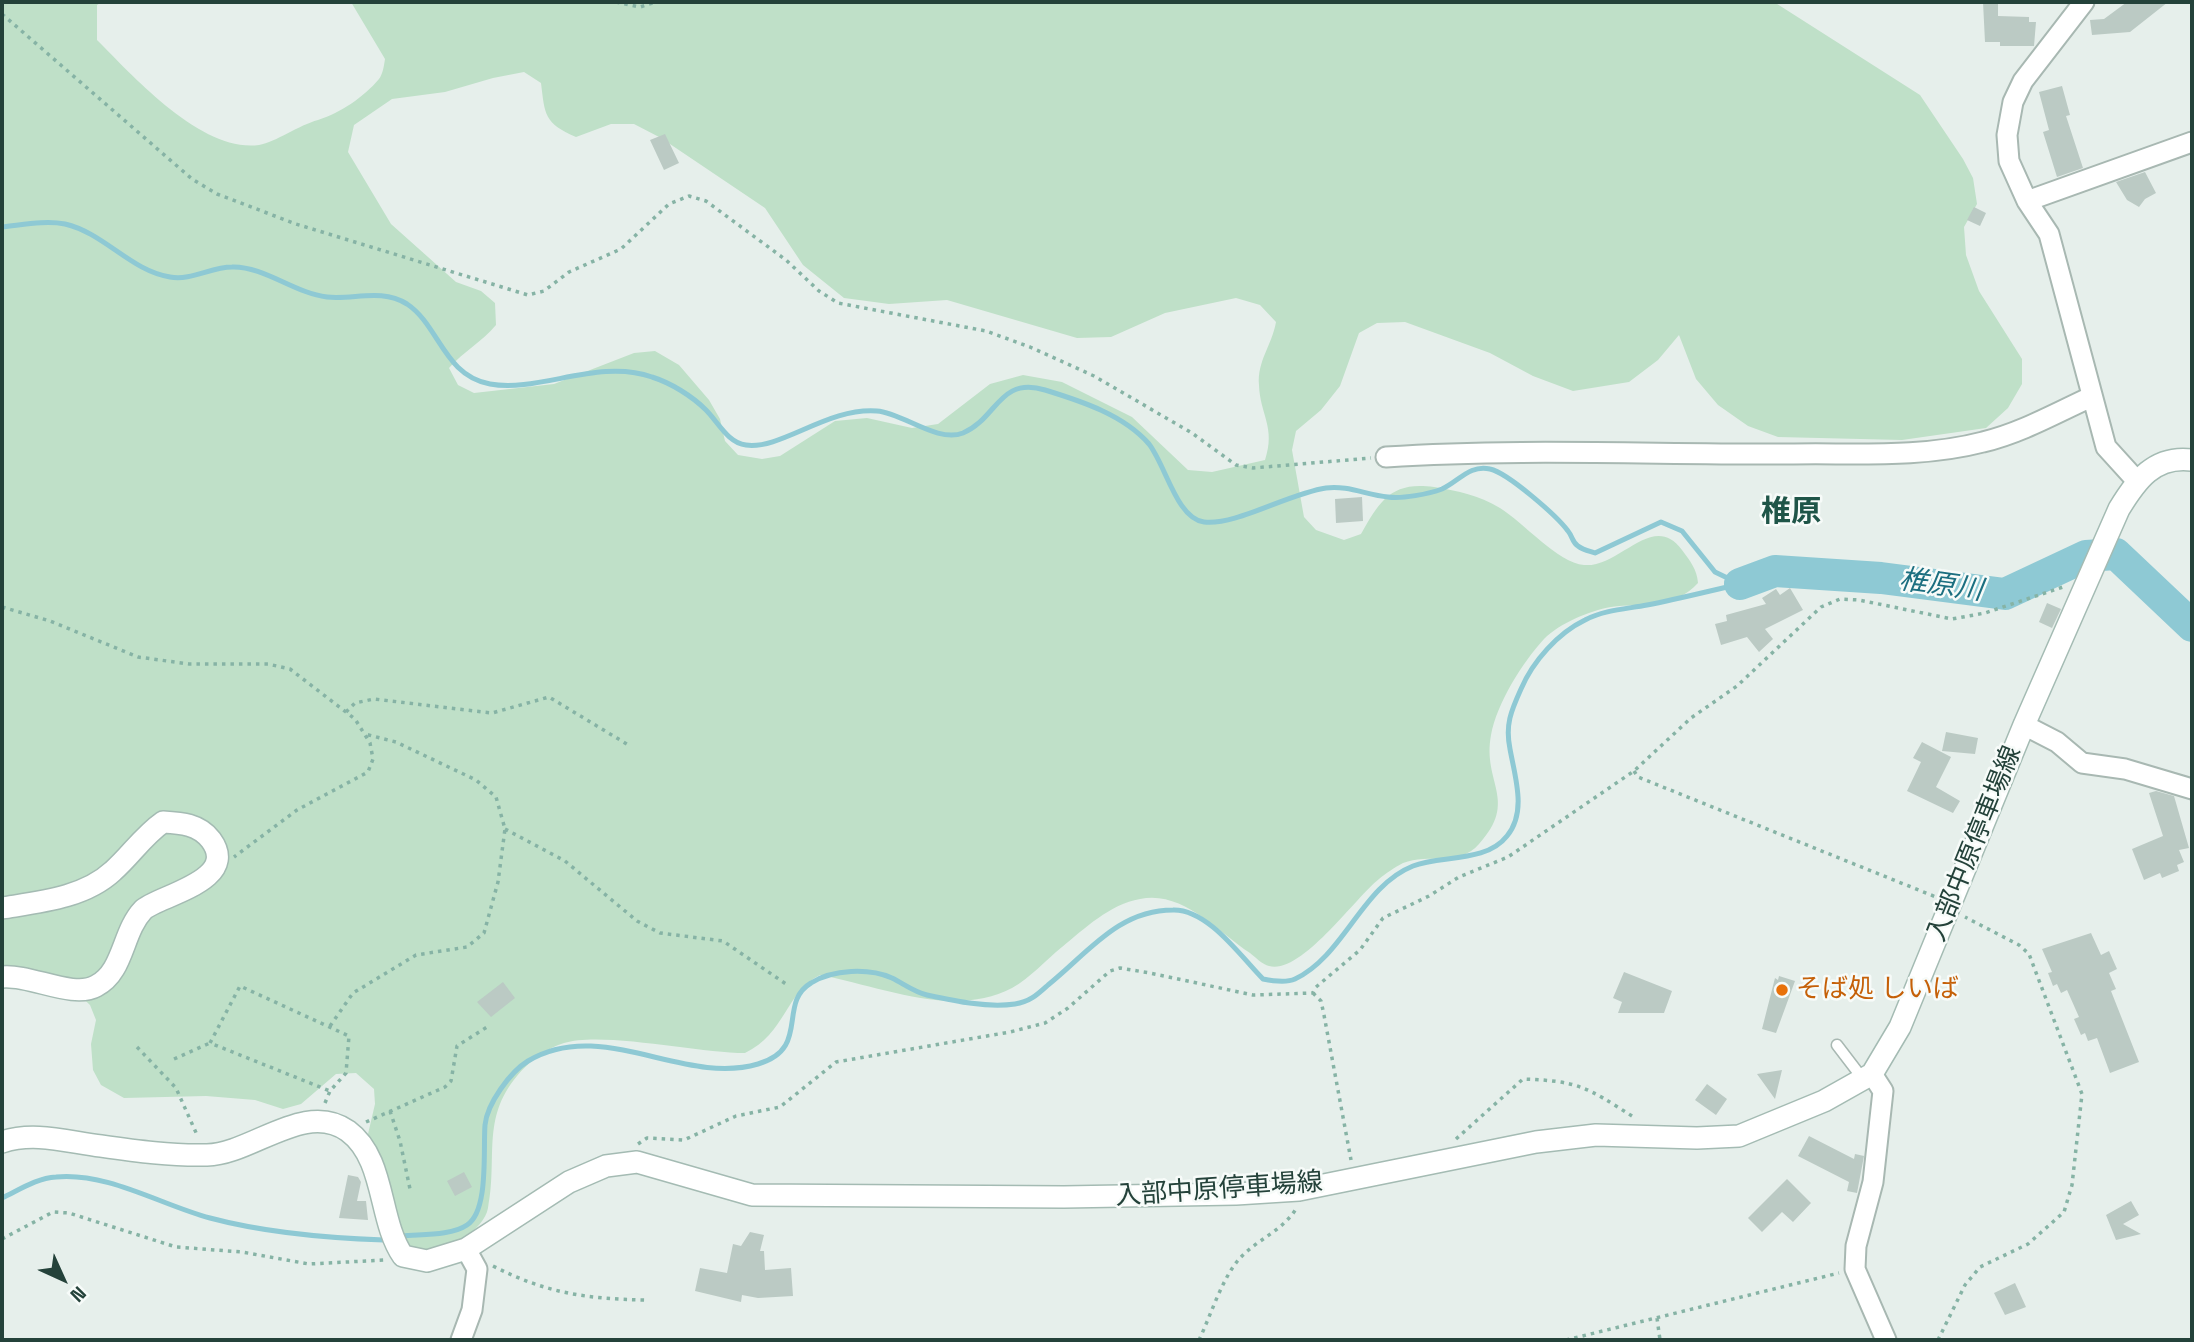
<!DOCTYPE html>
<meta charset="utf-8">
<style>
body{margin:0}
#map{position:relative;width:2194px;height:1342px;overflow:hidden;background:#e6efeb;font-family:"Space Grotesk",sans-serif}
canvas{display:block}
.frame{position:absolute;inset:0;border:4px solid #24423a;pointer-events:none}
.north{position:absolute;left:28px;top:1244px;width:70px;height:70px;-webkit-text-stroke:5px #f7fbf9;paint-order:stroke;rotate:135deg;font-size:19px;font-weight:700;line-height:28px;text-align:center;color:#24423a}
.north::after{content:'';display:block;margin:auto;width:24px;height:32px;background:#24423a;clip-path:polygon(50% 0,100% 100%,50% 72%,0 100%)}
</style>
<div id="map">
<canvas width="2194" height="1342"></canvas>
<div class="frame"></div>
<div class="north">N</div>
</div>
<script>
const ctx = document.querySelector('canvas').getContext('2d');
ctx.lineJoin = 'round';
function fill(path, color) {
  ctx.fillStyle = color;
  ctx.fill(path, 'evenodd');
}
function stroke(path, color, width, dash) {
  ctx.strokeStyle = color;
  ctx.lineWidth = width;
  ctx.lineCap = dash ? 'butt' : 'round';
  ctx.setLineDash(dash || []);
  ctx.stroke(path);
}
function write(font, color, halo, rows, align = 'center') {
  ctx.font = font + ' "Space Grotesk","Noto Sans JP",sans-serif';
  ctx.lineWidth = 5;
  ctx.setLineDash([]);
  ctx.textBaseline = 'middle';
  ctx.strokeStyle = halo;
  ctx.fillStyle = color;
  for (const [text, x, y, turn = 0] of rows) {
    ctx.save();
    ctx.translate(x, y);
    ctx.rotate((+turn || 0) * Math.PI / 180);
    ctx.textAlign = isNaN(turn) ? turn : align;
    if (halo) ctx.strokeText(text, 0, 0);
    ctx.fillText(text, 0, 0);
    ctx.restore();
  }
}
fill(new Path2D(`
 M2,2H102L97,5V40C133,76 202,153 259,145C276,142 299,125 318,120C340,113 364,97 379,79C383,74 384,65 385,59L351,2H1774L1920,95L1963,159L1973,178L1977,204L1964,227L1966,255L1979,291L2022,359V384L2008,408L1986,428L1902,440L1778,437L1748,426L1718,405L1696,379L1679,335L1658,360L1629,382L1573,391L1533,376L1490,353L1405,322L1377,323L1359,333L1340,386L1321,410L1296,431L1292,450L1304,517L1316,530L1344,540L1361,534C1380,500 1392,481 1434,487C1459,491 1478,495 1500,508C1523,522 1558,563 1584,565C1620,568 1653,510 1682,550C1690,561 1697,569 1698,583C1676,608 1642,603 1611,607C1589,611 1560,623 1544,639C1522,663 1497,703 1491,735C1482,783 1519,800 1479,844C1459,867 1429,853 1403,863C1395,867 1385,874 1379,879C1354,899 1301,975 1269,966C1263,965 1255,957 1250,953C1217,931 1182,890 1140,899C1110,904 1084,929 1062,947C1046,960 1030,978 1012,988C953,1019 880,986 820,975C785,993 786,1033 745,1053C699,1053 602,1031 564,1043C547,1048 528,1062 517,1076C481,1119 498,1158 488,1208C484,1231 444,1254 422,1252C417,1252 411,1248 407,1247L368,1134L375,1104L374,1089L356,1073L336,1074L301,1104L283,1109L255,1100L206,1096L124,1098L101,1085L93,1070L91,1044L96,1020L90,1005L63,979L2,970ZM524,72L541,83C545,115 544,123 576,137L611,124H634L661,138L765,208L803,265L844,298L889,304L947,300L1077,338L1111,337L1165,313L1236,298L1260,305L1276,322C1272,345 1257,361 1259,385C1260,415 1276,427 1265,460L1212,472L1188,470L1132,417L1062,382L1023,375L990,384L938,424L912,428L867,418L835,421L780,456L762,459L738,455L725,441L720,419L709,400L679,365L655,351L634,353L554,384L474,393L458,385L449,368C464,351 482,342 496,325L495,303L481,291L456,282L391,224L348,152L354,125L392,99L445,92L493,78Z`), '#bfe0c8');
stroke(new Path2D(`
 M2,227C22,225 45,220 65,224C104,233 131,271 170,277C191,281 211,267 232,267C264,266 294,293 327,297C354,300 381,288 407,304C439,325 444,376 490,384C539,393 598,358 652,377C671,383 692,396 706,410C718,422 728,443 746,445C781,450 828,407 877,411C903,413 937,443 963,433C997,419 999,376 1045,390C1081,401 1124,415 1149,444C1166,466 1177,519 1204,522C1235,526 1290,493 1326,488C1347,485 1367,495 1388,497C1402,499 1429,494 1442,489C1458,482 1470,464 1490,469C1508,473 1557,516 1568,531C1573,537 1572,542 1578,546C1583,550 1589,551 1595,553L1661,522L1682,531L1715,572L1740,584
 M2,1198C19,1190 37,1178 56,1177C108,1172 161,1205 210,1218C266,1233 326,1238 384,1240
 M402,1236C421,1234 451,1236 467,1225C489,1211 483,1150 485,1125C487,1104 510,1072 528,1061C602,1017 683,1086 758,1064C811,1049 777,1003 811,983C833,969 869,968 892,978C904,984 914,992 927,995C955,1001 987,1008 1015,1004C1030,1002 1038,994 1048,985C1088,953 1118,910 1173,910C1208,909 1241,957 1263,979C1273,981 1286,983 1295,979C1344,956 1362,886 1413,866C1441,855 1486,863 1507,836C1527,812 1515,777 1510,749C1505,725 1511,711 1521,689C1533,661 1558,633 1585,620C1604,610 1626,609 1647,605C1678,599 1709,591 1740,584`), '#8ec9d4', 5);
stroke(new Path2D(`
 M1740,584L1775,571L1881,578L2005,594L2086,556L2116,554L2192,626`), '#8ec9d4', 32);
fill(new Path2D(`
 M1983,2H1998V16L2029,17V22H2036L2034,46H2000V42H1985Z
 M2127,2H2168L2130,32L2092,35L2090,20L2104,19Z
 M2062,86L2070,115L2066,116L2083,168L2057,177L2043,132L2049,130L2039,92Z
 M665,134L679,163L664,170L650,140Z
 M2145,172L2156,193L2145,199L2139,207L2127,200L2116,182Z
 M1974,207L1986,213L1980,226L1967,220Z
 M1362,497L1363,521L1336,523L1335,499Z
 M1790,588L1803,610L1765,629L1773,639L1759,652L1747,637L1721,645L1715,624L1727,621L1726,615L1766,604L1762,598L1776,589L1780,595Z
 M2047,603L2061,609L2052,628L2039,622Z
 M1946,732L1978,738L1975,754L1942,751Z
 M1922,742L1951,757L1936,787L1960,801L1953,813L1907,791L1921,762L1913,758Z
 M2156,791L2174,796L2189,848L2179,850L2184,862L2177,865L2179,871L2162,878L2160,873L2144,880L2132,849L2163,836L2149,793Z
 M2091,933L2101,955L2109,951L2117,969L2109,973L2116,989L2111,991L2139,1062L2110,1073L2097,1038L2088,1041L2085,1033L2081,1035L2074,1019L2079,1017L2067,990L2061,993L2057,984L2053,986L2048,973L2052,972L2042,949Z
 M1624,972L1672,991L1664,1013H1618L1622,1002L1613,998Z
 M1779,976L1795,981L1776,1033L1762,1029L1775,978L1778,980Z
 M503,982L515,998L491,1017L477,1002Z
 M1782,1070L1775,1099L1757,1074Z
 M1707,1084L1727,1099L1716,1115L1695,1100Z
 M1809,1136L1854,1159L1855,1154L1864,1156L1857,1193L1847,1191L1849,1182L1798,1156Z
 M464,1172L472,1187L455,1196L447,1181Z
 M348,1175L358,1177L361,1182L357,1201H366L368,1220L339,1218Z
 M1787,1179L1811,1203L1793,1222L1782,1212L1762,1232L1748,1218Z
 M2131,1201L2139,1215L2123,1224L2141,1234L2116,1240L2106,1215Z
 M750,1232L764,1235L760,1251H764L765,1270L791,1268L793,1296L758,1298L742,1295L741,1302L695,1291L700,1268L727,1273L733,1244L741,1246Z
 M2015,1283L2026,1307L2005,1315L1994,1293Z`), '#bbcac4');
const service = new Path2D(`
 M1837,1045L1863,1079`);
const minor = new Path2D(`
 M2084,2L2023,81L2013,102L2007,135L2009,161L2027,201L2049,234L2106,447L2136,480
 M2027,201L2192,142
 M1386,457C1522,448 1658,455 1794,454C1856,453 1922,458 1983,442C2021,433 2056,413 2091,397
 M2024,725L2057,742L2082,763L2125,769L2192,789
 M1872,1074L1883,1091L1873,1182L1856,1246L1855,1269L1886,1340
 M461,1340L472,1310L477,1269L466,1249`);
const secondary = new Path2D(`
 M2,908C39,902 84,898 113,871C131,855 143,836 163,822C181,823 199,824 211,840C241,881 157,896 143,910C122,932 124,972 96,986C73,999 30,974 2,977
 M2,1142C34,1131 68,1142 101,1146C136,1151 172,1156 207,1155C252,1154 305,1100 348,1131C386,1159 378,1220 403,1256L427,1261L466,1249L569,1182L606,1166L637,1162L752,1195L1064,1197L1236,1194L1299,1190L1536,1142L1596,1135L1697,1138L1739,1136L1824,1101L1872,1074L1900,1027L2024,725L2119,509C2136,481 2154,455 2192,460`);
stroke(service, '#a8b8b2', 13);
stroke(minor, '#a8b8b2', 23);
stroke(secondary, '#a4bbb3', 24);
stroke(new Path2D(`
 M616,2L640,7L656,2
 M2,14L192,179L217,194L296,224L528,295L544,291L569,272L621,249L669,204L689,196L706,201L786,260L819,291L838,303L986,331L1030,347L1094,376L1192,433L1236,465L1253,468L1371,458
 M2,607L50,621L138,657L189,664H268L290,669L355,719L370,743L373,759L368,772L297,810L234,857
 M346,712L355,703L374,699L492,713L549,697L630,746
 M1634,771L1638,777L1936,897
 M505,829L565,861L637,921L660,933L723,941L786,984
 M1313,993L1321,1001L1324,1015L1351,1160
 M330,1026L353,993L416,955L467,947L484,933L498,882L505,829L496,797L476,780L396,742L365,734
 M137,1047L176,1088L198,1137
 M174,1059L210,1043
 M325,1103L330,1091L346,1073L349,1036L240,986L210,1043L330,1091
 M390,1111L400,1141L410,1189
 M366,1122L445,1087L451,1081L457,1046L487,1027
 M1456,1139L1523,1079C1579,1081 1586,1087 1632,1116
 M638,1144L647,1138L684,1140L736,1116L780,1107L836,1062L1010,1032L1045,1023L1068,1008L1110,971L1120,968L1150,973L1253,995L1313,993L1316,987L1360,950L1383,918L1429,896L1459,877L1508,857L1634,771L1691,718L1737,686L1821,607L1840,599L1859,600L1952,619L1985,613L2066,586
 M2,1239L53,1212L69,1213L176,1247L242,1252L309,1264L385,1260
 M493,1266C546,1293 586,1299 646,1300
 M1657,1318L1660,1340
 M1199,1340C1211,1315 1222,1278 1240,1258C1258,1239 1282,1231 1296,1209
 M1566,1340L1839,1273
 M1938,1340L1965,1285L1980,1267L2028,1244L2064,1212L2072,1185L2082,1094L2029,954L2019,945L1965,917`), '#86b3a5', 3.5, [3.5, 5]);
stroke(service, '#fff', 10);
stroke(minor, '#fff', 19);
stroke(secondary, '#fff', 21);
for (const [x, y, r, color] of [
 [1782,990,7,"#e8710a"]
]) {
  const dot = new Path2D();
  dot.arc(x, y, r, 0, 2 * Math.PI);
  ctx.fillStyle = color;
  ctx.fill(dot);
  stroke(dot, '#f7fbf9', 2.5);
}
write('26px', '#24423a', '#f7fbf9', [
 ["入部中原停車場線",1975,844,-68],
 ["入部中原停車場線",1219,1190,-4]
]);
write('26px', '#c56008', '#f7fbf9', [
 ["そば処 しいば",1796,990]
], 'left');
write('italic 28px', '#1c6f80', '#f7fbf9', [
 ["椎原川",1941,586,8]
]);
write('bold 30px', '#1f5548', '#f7fbf9', [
 ["椎原",1791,513]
]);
</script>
